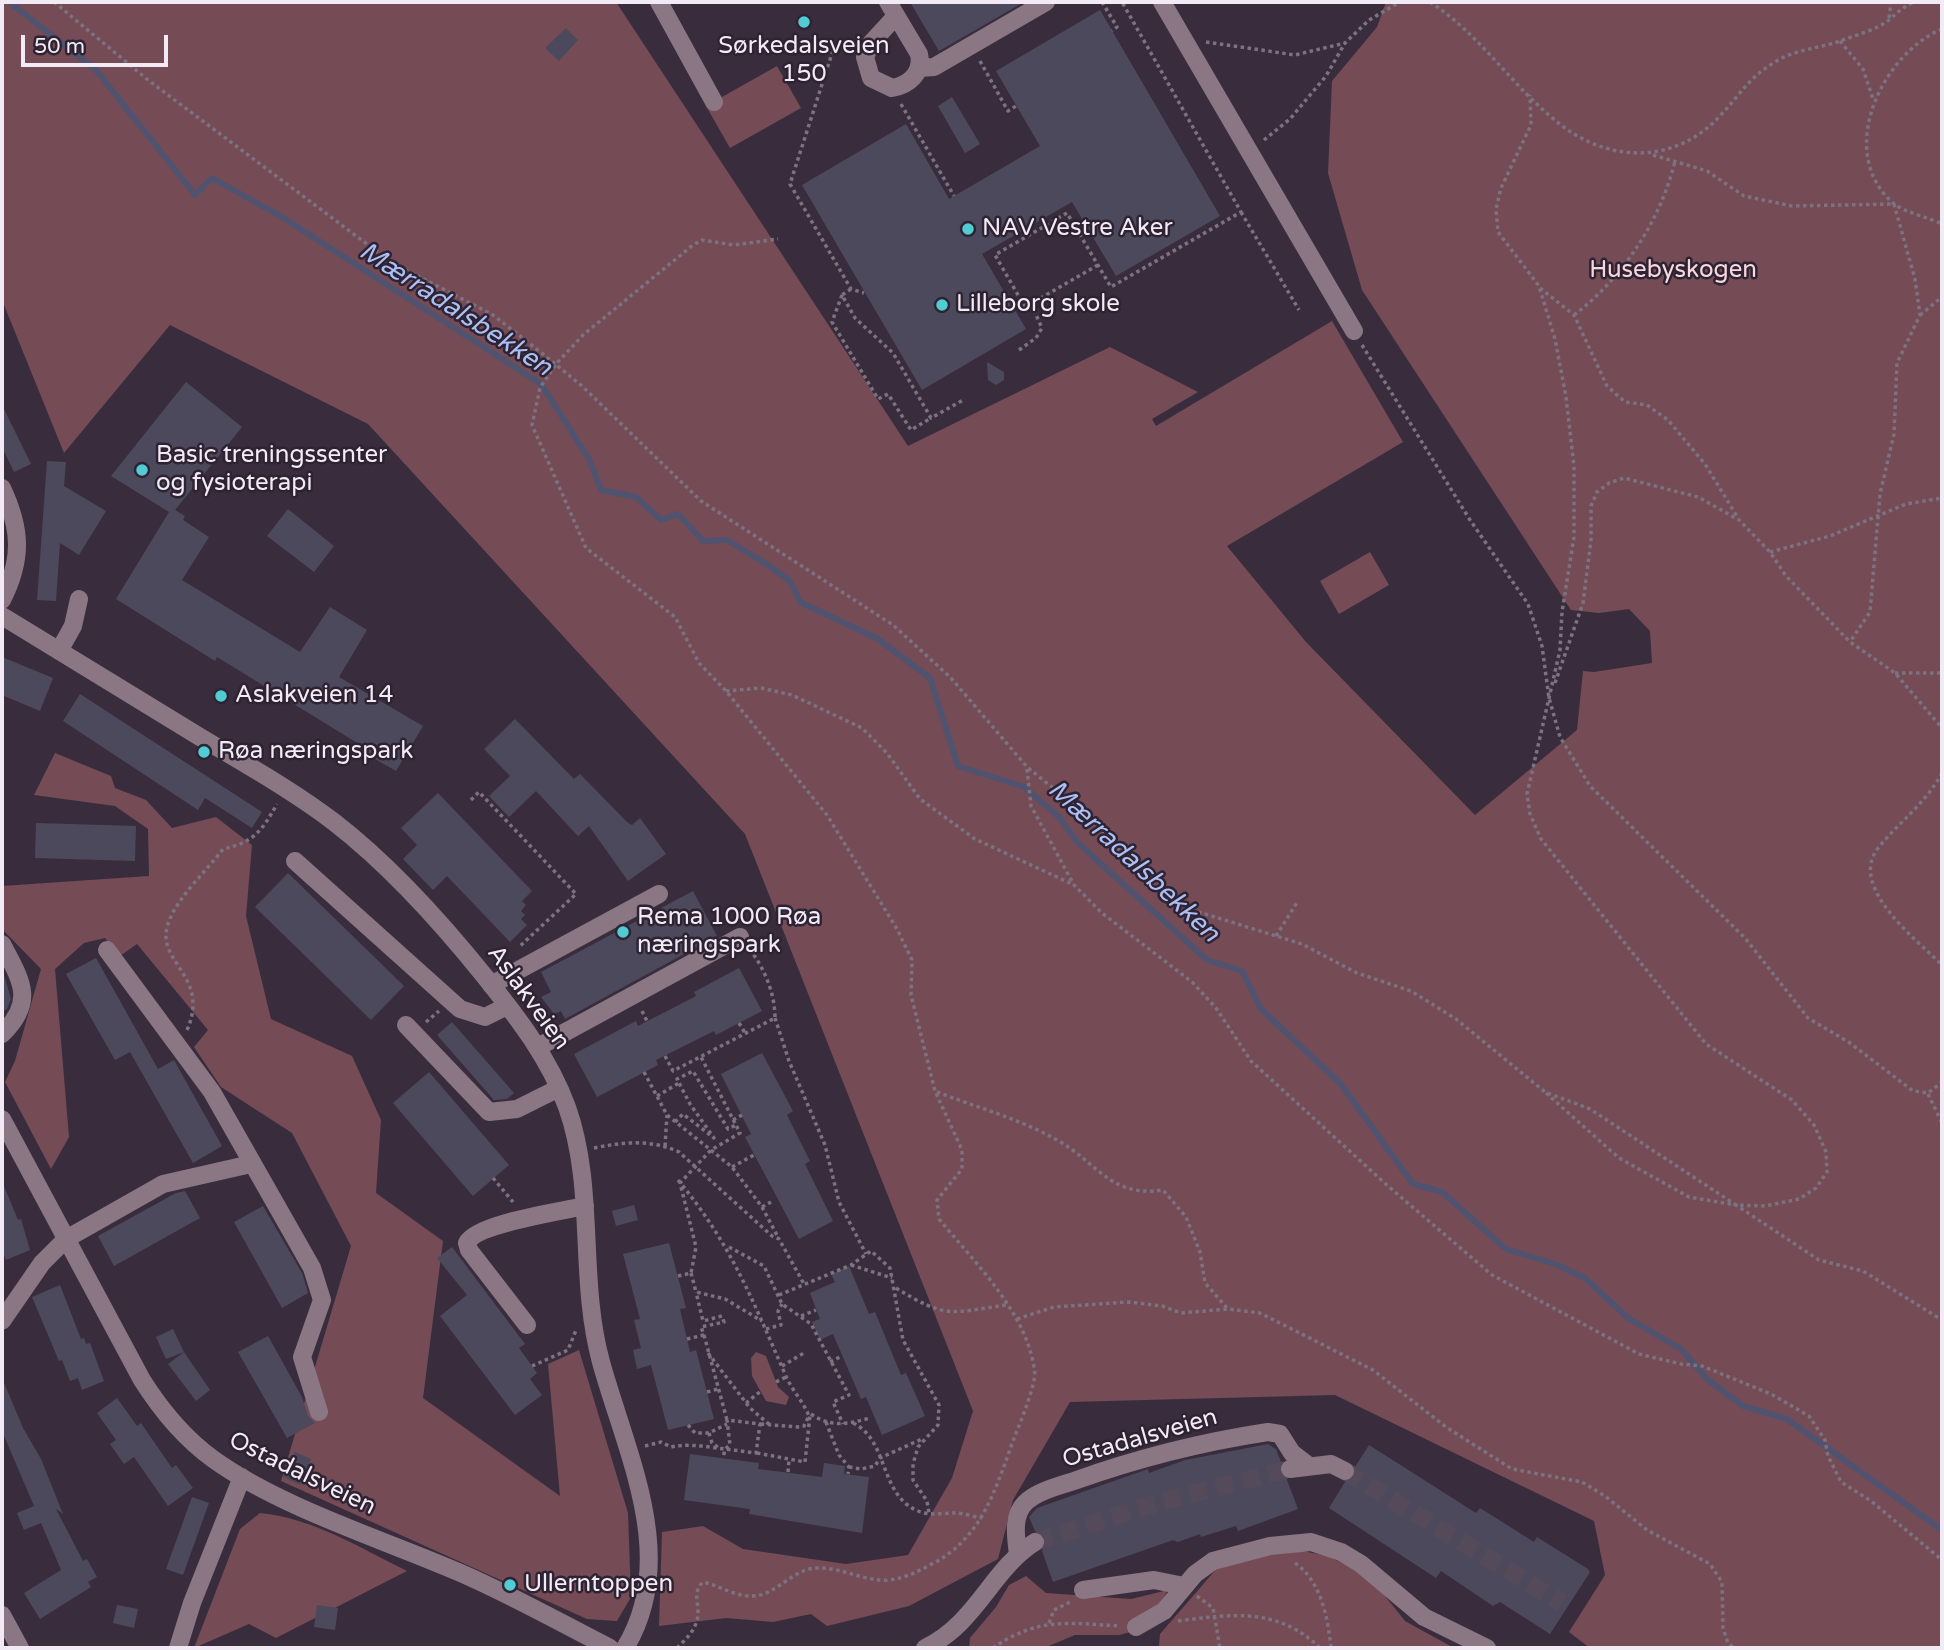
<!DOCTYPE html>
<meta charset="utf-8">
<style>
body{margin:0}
#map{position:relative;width:1944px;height:1650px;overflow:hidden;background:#392d3d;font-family:"Varela Round",sans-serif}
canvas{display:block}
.frame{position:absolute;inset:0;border:4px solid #f2ebf5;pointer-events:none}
.scale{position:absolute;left:21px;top:35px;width:147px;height:32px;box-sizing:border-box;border:4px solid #f2ebf5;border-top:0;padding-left:9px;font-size:21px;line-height:24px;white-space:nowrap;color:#f2ebf5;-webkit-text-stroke:5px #2e2333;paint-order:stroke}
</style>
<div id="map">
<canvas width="1944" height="1650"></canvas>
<div class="frame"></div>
<div class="scale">50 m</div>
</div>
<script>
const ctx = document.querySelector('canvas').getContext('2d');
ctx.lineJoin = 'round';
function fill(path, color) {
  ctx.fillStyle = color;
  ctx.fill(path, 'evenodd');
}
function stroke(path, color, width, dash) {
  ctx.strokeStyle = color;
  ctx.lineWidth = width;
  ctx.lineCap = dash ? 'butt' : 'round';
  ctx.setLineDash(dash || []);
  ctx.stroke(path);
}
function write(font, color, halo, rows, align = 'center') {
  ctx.font = font + ' "Varela Round",sans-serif';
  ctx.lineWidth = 5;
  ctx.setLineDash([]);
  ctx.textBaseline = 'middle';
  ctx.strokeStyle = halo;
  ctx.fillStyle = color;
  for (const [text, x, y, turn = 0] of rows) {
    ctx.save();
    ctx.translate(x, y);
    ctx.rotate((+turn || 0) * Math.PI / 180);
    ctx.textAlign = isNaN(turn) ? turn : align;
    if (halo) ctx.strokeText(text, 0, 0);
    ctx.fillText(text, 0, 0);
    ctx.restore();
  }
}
fill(new Path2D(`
 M2,2H616L908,446L1110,347L1198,392L1152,419L1156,426L1332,321L1403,442L1227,546L1306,642L1475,815L1577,730L1583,671L1594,672L1652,663L1650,631L1629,609L1599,613L1571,610L1362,290L1328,173L1332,81L1377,27L1386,2H1942V1648H1590L1569,1632L1605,1575L1594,1521L1335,1395L1070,1402L1013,1500L998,1559L909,1606L827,1626L811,1614L773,1622L726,1618L659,1626L662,1532L703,1526L743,1549L846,1564L908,1555L952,1478L973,1411L745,834L368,424L170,325L64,453L2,300Z
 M777,66L801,108L730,148L706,106Z
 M1370,552L1389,585L1339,614L1320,581Z
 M55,753L111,776L115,788L146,800L172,828L216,817L252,845L246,916L271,1019L352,1056L381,1120L376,1193L443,1241L423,1398L560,1496L548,1364L579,1350L628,1513L631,1597L617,1621L587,1619L281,1481L351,1246L292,1133L221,1087L194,1047L208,1030L137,944L120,956L105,938L84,943L55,969L69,1137L51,1169L5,1082L15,1061L41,969L2,929V886L149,876L148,829L115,806L34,795Z
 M756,1352L766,1356L778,1387L789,1397L786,1405L766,1401L752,1376L751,1358Z
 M260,1513C313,1518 360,1548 407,1571L276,1638L249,1624L194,1648L240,1529Z
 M1287,1548L1328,1556L1357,1571L1377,1586L1405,1621L1454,1648L1159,1646L1160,1634L1219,1566Z
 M1026,1576L1046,1593L1131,1599L1168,1590L1160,1604L1131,1632L1119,1635H1075L1044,1648H969L970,1638L996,1607L1009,1585Z`), '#754b56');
stroke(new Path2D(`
 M9,2L96,70L195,195L212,178L282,217L541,384L589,459L601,490L636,497L661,520L678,514L703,541L727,540L768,565L790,581L800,602L878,639L930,678L958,766L1024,787L1059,817L1078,843L1207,960L1242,971L1261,1009L1340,1083L1413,1184L1442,1192L1506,1249L1555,1264L1585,1278L1628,1318L1681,1349L1707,1379L1743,1406L1787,1419L1942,1530`), '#50536f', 6);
fill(new Path2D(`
 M910,2H1024L939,51Z
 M1100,10L1220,216L1116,276L1072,202L982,254L1026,329L922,390L802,185L906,124L949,199L1040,146L996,71Z
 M566,28L578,40L559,61L545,48Z
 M952,97L980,144L965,153L938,106Z
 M987,362L1004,372V380L996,385L988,380Z
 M186,382L242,427L175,510L185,516L183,520L209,537L182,580L300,652L330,607L367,630L339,677L423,726L396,771L356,748L359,744L217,657L215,661L116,599L169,512L111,476Z
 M2,405L31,464L14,472L2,447Z
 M47,461L66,462L64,486L106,511L79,555L60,543L56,601L37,600Z
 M288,509L334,546L314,572L267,536Z
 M2,657L53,678L40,711L2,695Z
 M80,694L262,812L252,828L205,798L198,810L63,721Z
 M515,719L574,779L580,774L628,823L632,825L640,818L666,854L628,881L589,826L578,836L536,791L509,817L489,796L510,776L484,749Z
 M438,793L532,891L522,901L526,905L521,911L525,915L521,919L527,925L510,942L447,876L433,890L403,859L417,845L401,828Z
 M36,823L136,826L135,861L35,858Z
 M288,873L404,986L371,1020L255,907Z
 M693,891L717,936L565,1019L561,1011L554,1014L541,997L551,992L541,972Z
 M96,958L158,1069L174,1060L222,1146L193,1163L130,1052L115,1060L66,974Z
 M2,968L11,999L7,1009L2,1012Z
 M739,968L762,1011L716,1035L714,1031L656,1060L658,1065L597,1097L574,1054L636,1021L638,1026L696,996L694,992Z
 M452,1022L514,1093L507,1099L494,1100L437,1035Z
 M762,1053L793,1111L787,1115L810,1161L805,1164L833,1221L799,1239L745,1137L751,1134L721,1074Z
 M429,1072L509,1165L473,1196L393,1103Z
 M2,1181L18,1220L21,1219L30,1250L6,1260L2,1250Z
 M185,1191L200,1218L114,1266L98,1236L176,1193Z
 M634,1205L638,1220L616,1226L612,1211Z
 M263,1206L302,1273L308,1293L282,1308L234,1222Z
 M669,1243L686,1308L680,1309L690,1352L696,1350L714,1419L668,1430L651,1365L637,1369L633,1350L641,1348L634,1320L640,1319L623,1254Z
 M452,1247L525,1344L519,1348L537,1373L530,1379L542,1395L515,1415L440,1316L467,1295L437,1258Z
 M849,1266L869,1314L875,1312L901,1375L906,1373L925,1416L882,1435L866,1397L861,1399L833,1334L820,1340L812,1322L820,1319L810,1293L835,1282L831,1274Z
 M60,1285L81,1339L84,1338L86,1344L90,1343L104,1381L82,1390L78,1378L70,1381L62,1360L59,1361L32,1297Z
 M173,1329L184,1352L166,1359L156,1337Z
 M268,1336L302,1397L308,1416L315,1423L287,1438L238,1352Z
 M184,1352L210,1390L196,1401L168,1364Z
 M2,1378L23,1428L41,1459L63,1514L56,1509L83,1561L87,1559L97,1577L88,1582L91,1587L40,1619L24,1593L61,1570L41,1523L24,1530L17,1513L34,1506L2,1431Z
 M117,1398L137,1426L141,1423L172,1468L176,1465L193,1488L168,1506L134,1457L124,1464L110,1444L116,1440L97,1413Z
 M1268,1444L1276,1449L1281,1462L1279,1471L1287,1480L1298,1509L1238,1531L1236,1526L1201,1537L1200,1534L1178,1542L1173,1540L1053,1582L1042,1551L1046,1540L1044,1535L1035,1531L1029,1517L1037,1508L1148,1469L1149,1473L1185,1460Z
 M1369,1445L1476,1513L1480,1508L1534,1542L1537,1537L1540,1539L1588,1569L1590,1572L1550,1634L1500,1602L1493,1606L1441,1571L1436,1578L1329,1508L1345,1482L1355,1477V1467Z
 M295,1452L311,1459L300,1485L283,1477Z
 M690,1454L759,1463L758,1469L822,1477L824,1463L845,1466L844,1474L869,1477L862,1533L749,1514L750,1509L684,1500Z
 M192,1497L209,1503L183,1575L166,1569Z
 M117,1605L138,1609L134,1628L113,1623Z
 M317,1605L338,1608L335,1630L314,1627Z`), '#4d495c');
stroke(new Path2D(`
 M1345,1471L1562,1603
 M1035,1542L1160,1502L1290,1469`), '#554a59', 18, [18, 9]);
stroke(new Path2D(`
 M54,2L148,80L391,262L493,315L543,354L582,386L701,501L893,625L951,678L1027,767L1079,809L1157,889L1189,909L1302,944L1357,973L1411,991L1456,1019L1545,1092L1590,1109L1736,1205L1765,1206L1799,1199L1816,1188L1827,1172L1826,1152L1814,1125L1792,1100L1706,1044L1541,839L1530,814L1527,794L1560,650L1562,612L1574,537V466L1566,397L1555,339L1539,286L1498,232L1496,209L1501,188L1531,125L1530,95
 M1102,2L1117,27L1112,31
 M1430,2C1481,35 1513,88 1561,125C1611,163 1674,164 1719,117C1740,95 1747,79 1775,62C1793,50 1820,48 1840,41C1854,36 1878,29 1889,20C1898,12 1903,7 1914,2
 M1889,18L1891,2
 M1942,29C1882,54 1835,152 1893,203C1905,213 1928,217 1942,224
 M1840,41L1863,69L1873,99
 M1206,42L1295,55L1345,43
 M835,44L790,184L851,289L864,293
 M980,61L1008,111L1016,106
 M901,104L954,196
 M1264,140L1290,119L1326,76L1345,43L1369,20L1400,2
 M1653,155L1707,171L1744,196L1792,206L1894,204L1915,279L1920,315L1897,363L1894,434L1880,494L1870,612L1850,642
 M1241,212L1299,310
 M1098,265L1025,307L995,255L1067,213L1111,287L1241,212L1122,2
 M1540,288L1574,315L1607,386L1625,402L1647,405L1668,420L1705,464L1738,518
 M851,289L842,295L855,318L893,353L931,418L965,399
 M842,295L832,322L878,399L888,394L911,430L931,418
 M1574,315C1622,279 1661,220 1675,161
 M1920,315L1942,297
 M1362,345L1470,520L1528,604L1542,646L1549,698L1560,737L1590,786L1745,938L1808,1018L1850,1043L1913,1091L1928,1093L1942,1082
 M1019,350L1036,338L1042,328L1031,304
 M1770,552L1830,536L1906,504L1942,498
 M1895,673H1942
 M1555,683L1583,603L1591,540V506L1597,492L1609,483L1624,478L1698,497L1739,520L1770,552L1786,576L1850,642L1895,673L1942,728
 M726,691L761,688L792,695L862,728L887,753L920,799L975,839L1072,884
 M1027,769L1031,806L1074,885L1102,913L1192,982L1216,1008L1251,1061L1389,1187L1492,1275L1639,1354L1681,1364L1702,1366L1771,1394L1809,1416L1825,1440L1828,1456L1841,1482L1871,1501L1942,1560
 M1942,773C1926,803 1900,821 1879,847C1846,886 1917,940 1942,965
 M471,800L479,792L576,894L519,947
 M1276,936L1298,901
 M642,1011L647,1021
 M775,1018L789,1061L825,1145L839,1202L866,1254
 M426,1022L439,1011
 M739,1023L745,1033
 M187,1030C209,980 164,965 166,934C168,905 207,871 223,849C254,842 261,832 277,804
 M665,1056L673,1071L775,1018C775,994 765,970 751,951
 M644,1072L667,1115L732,1167L762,1207L779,1239
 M937,1092C976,1107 1020,1119 1057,1140C1097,1162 1110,1198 1163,1190L1186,1217L1200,1252L1205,1283L1228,1309
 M1546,1093L1619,1158L1689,1197L1736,1205L1819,1260L1863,1271L1942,1320
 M1928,1094L1942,1123
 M657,1096L679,1083
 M733,1120L742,1115
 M675,1122L683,1114L714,1138L690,1104L677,1079L693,1071L728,1129L736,1125
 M665,1146L667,1115
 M594,1148C623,1142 651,1139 679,1152L772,1236L779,1239L804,1284
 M732,1167L754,1155
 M493,1178L513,1202
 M678,1180C731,1244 752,1299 785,1374C791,1389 803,1401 809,1416L804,1426L798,1427L760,1424
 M762,1207L771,1202
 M729,1247L764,1266L782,1304L811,1324L849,1395L833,1402L843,1424
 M851,1265L892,1278
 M691,1273L696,1292L725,1299L762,1321
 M678,1276L691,1273L696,1247L680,1183L711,1150L740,1133L701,1057
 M896,1288C946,1319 950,1313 1006,1305
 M779,1295L851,1265L871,1251L890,1268L903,1340L939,1405L938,1425L918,1447L913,1464V1480L927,1501L929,1513
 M801,1316L816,1310
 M1017,1319L1054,1307L1129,1302L1162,1306L1181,1313L1228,1309L1260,1313L1373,1370L1446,1427L1512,1469L1582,1482L1605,1496L1647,1530L1710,1564L1722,1582L1723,1628L1728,1643L1734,1648
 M766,1329L781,1325L778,1311L782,1304
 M704,1335L727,1420
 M687,1339L704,1335L701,1327L724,1322L722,1316L703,1321L696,1292
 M708,1353L750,1408L770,1425
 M830,1362L840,1357
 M532,1366L568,1350L576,1330
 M782,1366L804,1353
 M776,1382L786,1377
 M707,1392L718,1389
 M746,1403L761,1391
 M811,1414C831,1428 848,1424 870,1418
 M826,1422L839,1455L849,1467L848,1474
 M853,1423C889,1440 879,1495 918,1511C929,1516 943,1513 955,1513C964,1513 974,1517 982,1518
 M688,1425L695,1433H709L727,1424
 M709,1433L712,1443L719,1448
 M645,1446L661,1442L671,1447C689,1443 707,1447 725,1449L756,1453L760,1424L727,1420L730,1445L725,1449L723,1458
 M757,1453L805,1462L810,1415
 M849,1467L861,1469L875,1466L880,1458L922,1439
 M788,1472L789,1460
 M1295,1563C1321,1581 1328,1618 1331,1648
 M1197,1596L1213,1608L1220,1648
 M1178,1621C1232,1614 1278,1607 1320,1648
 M1049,1623L1054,1610L1070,1602
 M677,1648C685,1640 694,1632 697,1620C701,1607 691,1593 703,1582C721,1586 735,1597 754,1596C778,1594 792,1569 817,1568C842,1567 864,1582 890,1580C905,1578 917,1572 930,1565C981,1540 995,1491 1013,1441C1021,1420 1031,1398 1035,1375C1030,1316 976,1264 939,1219L937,1200L962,1169V1150L935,1091L911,995L912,960L897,929L827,815L726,691L699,663L675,617L586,548L532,425L540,388L556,364L583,335L693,245L702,240L734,245L778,239
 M993,1648C1037,1617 1069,1623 1120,1626`), '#7c7280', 3.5, [3.5, 3.5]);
stroke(new Path2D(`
 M659,2L714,102
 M888,2L919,54C923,73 909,85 892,88L871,78L865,57L872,42L896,16
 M1162,2L1354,331
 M919,68L934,67L1046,2
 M2,488C21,528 23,559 2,600
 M2,616C68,657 134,697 200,737C245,764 292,790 334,822C391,866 441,922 486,978C518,1018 549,1058 567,1107C596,1189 578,1278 601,1362C626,1453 680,1558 625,1648
 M59,651L73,626L79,599
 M295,861L460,1009L485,1017L507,1006
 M2,944C21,980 36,1001 2,1034
 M107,950L212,1092L312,1268L322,1300L302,1357L319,1412
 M491,985L659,894
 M406,1025L489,1112L517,1109L559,1088
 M538,1047L740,937
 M2,1119L142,1380C161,1410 184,1438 213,1459C281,1508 385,1540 463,1574C513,1596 561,1623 610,1648
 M2,1321L42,1263L66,1239L163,1184L251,1164
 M527,1325L469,1250L467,1243C475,1224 562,1211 585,1206
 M1290,1469L1331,1464L1345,1471
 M1018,1555C1016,1538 1012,1516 1025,1503C1037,1491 1059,1486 1074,1481C1138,1458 1202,1442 1268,1432L1280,1434L1292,1453L1309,1466
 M1083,1590L1154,1580L1184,1586
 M2,1615L20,1648
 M1136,1627L1164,1611L1195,1574L1213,1561L1270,1546L1311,1542L1341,1552L1361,1564L1424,1617L1487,1648
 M178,1648L192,1603L242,1477
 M925,1648C977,1623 991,1570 1035,1542`), '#8b7683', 18);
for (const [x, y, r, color] of [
 [804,22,7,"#51ccd3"],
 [968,229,7,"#51ccd3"],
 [942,305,7,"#51ccd3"],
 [142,470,7,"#51ccd3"],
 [221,696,7,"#51ccd3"],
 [204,752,7,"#51ccd3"],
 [623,932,7,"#51ccd3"],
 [510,1585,7,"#51ccd3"]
]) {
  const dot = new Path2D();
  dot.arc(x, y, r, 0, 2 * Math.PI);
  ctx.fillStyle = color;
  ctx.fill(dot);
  stroke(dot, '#2e2333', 2.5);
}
write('24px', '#f2ebf5', '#2e2333', [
 ["Sørkedalsveien",804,47,"center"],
 ["150",804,75,"center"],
 ["NAV Vestre Aker",982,229],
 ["Lilleborg skole",956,305],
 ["Basic treningssenter",156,456],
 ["og fysioterapi",156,484],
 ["Aslakveien 14",235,696],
 ["Røa næringspark",218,752],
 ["Rema 1000 Røa",637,918],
 ["næringspark",637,946],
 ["Ullerntoppen",524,1585]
], 'left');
write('24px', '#f9d7de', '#2e2333', [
 ["Husebyskogen",1673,271]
]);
write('24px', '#f2ebf5', '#2e2333', [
 ["Aslakveien",528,998,54],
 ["Ostadalsveien",1140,1439,-16],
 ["Ostadalsveien",302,1474,26]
]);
write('italic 26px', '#acbff5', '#2e2333', [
 ["Mærradalsbekken",455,310,33],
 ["Mærradalsbekken",1133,862,43]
]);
</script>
